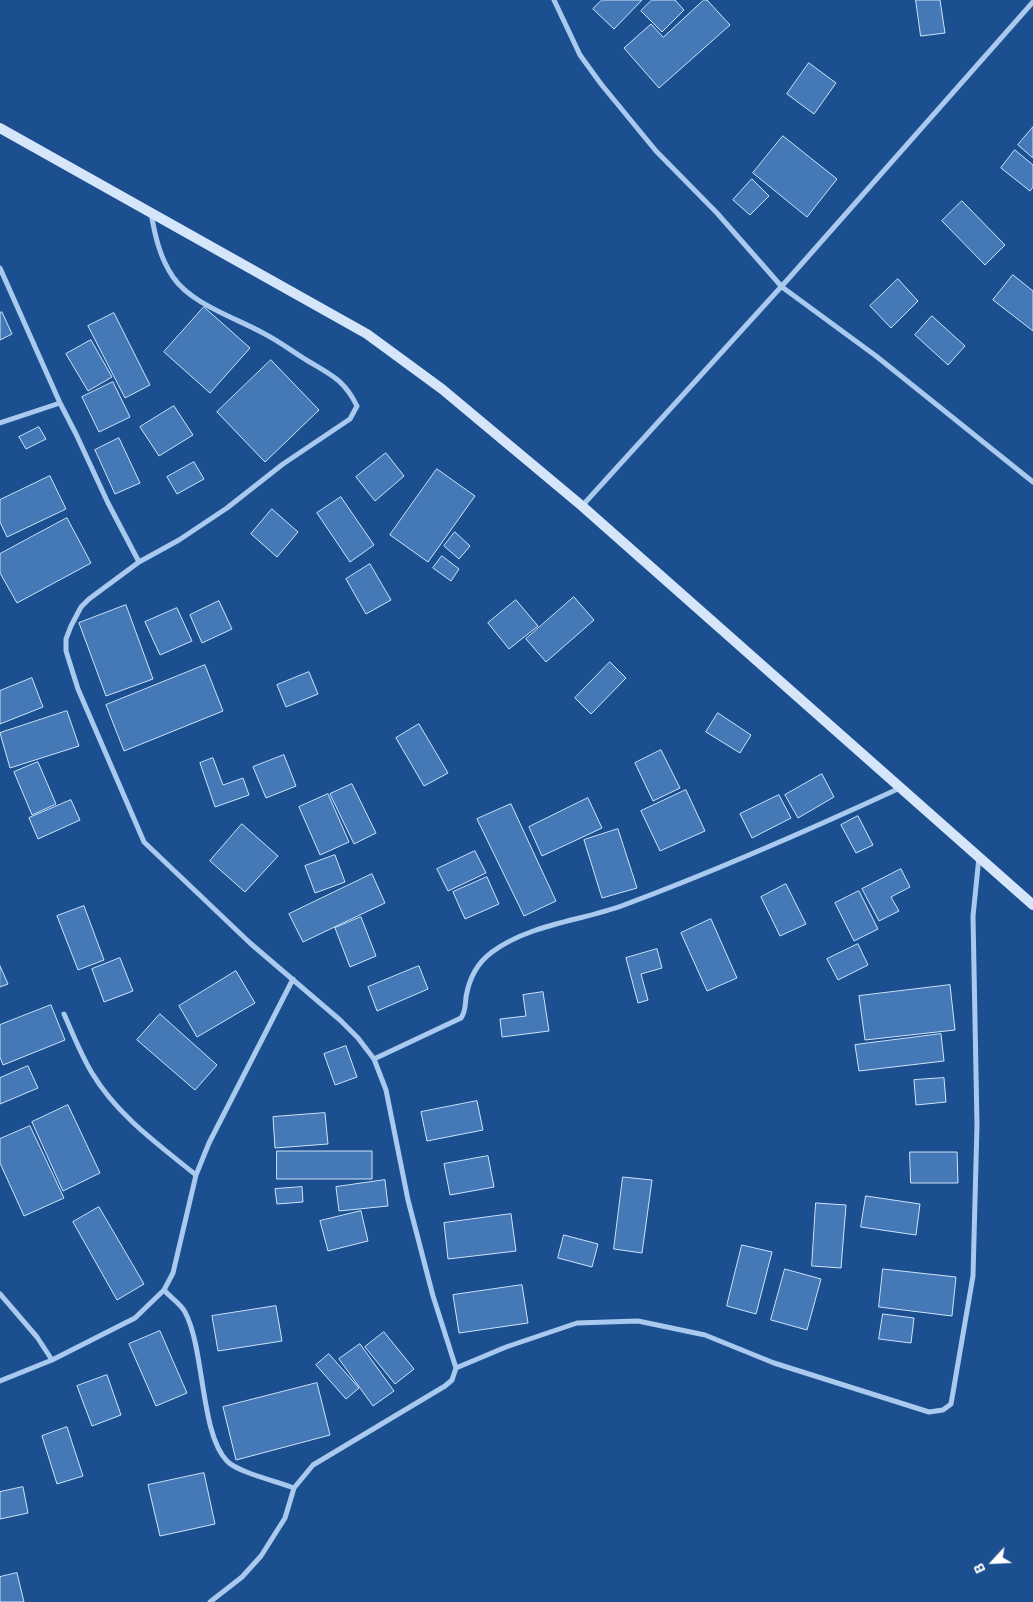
<!DOCTYPE html>
<style>
body{margin:0}
#map{position:relative;width:1033px;height:1602px;overflow:hidden;background:#1b4f8f;font-family:"Exo 2",sans-serif}
canvas{display:block}
.north{position:absolute;left:968px;top:1537px;width:50px;height:50px;-webkit-text-stroke:4px #1b4f8f;paint-order:stroke;rotate:245deg;font-size:14px;font-weight:700;line-height:20px;text-align:center;color:#fff}
.north::after{content:'';display:block;margin:auto;width:18px;height:22px;background:#fff;clip-path:polygon(50% 0,100% 100%,50% 72%,0 100%)}
</style>
<div id="map">
<canvas width="1033" height="1602"></canvas>
<div class="north">B</div>
</div>
<script>
const ctx = document.querySelector('canvas').getContext('2d');
ctx.lineJoin = 'round';
function fill(path, color) {
  ctx.fillStyle = color;
  ctx.fill(path, 'evenodd');
}
function stroke(path, color, width, dash) {
  ctx.strokeStyle = color;
  ctx.lineWidth = width;
  ctx.lineCap = dash ? 'butt' : 'round';
  ctx.setLineDash(dash || []);
  ctx.stroke(path);
}
const building = new Path2D(`
 M602,0H642L614,29L593,9Z
 M652,0H675L684,10L662,32L641,11Z
 M704,0H707L730,25L659,88L624,48L651,24L663,37Z
 M916,0H940L945,33L921,36Z
 M809,63L836,83L814,114L787,94Z
 M1033,127V158L1018,145Z
 M783,136L837,179L807,217L753,173Z
 M1015,150L1033,165V187L1030,191L1001,168Z
 M752,179L769,196L750,215L733,200Z
 M962,201L1005,245L985,265L942,221Z
 M1013,275L1033,291V331L993,300Z
 M898,279L918,301L891,328L870,306Z
 M204,307L250,348L210,393L164,352Z
 M2,312L12,334L0,340V313Z
 M114,313L150,385L125,398L88,326Z
 M932,316L965,346L948,365L915,335Z
 M91,340L112,377L88,391L66,354Z
 M271,360L319,410L265,462L217,412Z
 M113,382L130,417L99,432L82,397Z
 M174,406L193,435L159,456L140,427Z
 M39,427L46,439L26,449L19,437Z
 M119,438L140,483L115,494L95,450Z
 M386,453L404,476L375,501L356,477Z
 M194,462L204,479L177,494L167,477Z
 M437,469L475,496L428,562L390,535Z
 M50,476L66,509L7,537L0,522V500Z
 M341,497L374,545L350,562L317,513Z
 M272,509L298,532L277,557L251,534Z
 M67,518L91,563L17,603L0,573V554Z
 M455,532L470,546L459,559L444,546Z
 M442,556L459,569L451,581L433,568Z
 M370,564L391,600L366,614L346,579Z
 M574,597L594,620L546,662L526,639Z
 M516,600L538,626L509,649L488,623Z
 M219,601L232,629L202,643L190,615Z
 M126,605L153,679L106,696L79,623Z
 M177,608L192,641L160,655L145,622Z
 M610,662L626,678L591,714L575,698Z
 M205,665L223,711L124,751L106,705Z
 M309,672L318,694L286,707L277,685Z
 M32,678L43,707L0,724V691Z
 M67,711L79,746L10,768L0,733Z
 M718,713L751,735L740,753L706,732Z
 M419,724L448,773L424,786L396,738Z
 M661,750L680,788L653,801L635,763Z
 M284,755L296,786L266,798L253,767Z
 M213,758L223,785L243,778L249,795L215,807L200,763Z
 M38,762L56,804L32,815L14,772Z
 M822,774L834,797L798,818L785,795Z
 M352,784L376,833L354,844L330,794Z
 M686,790L705,831L660,851L641,811Z
 M328,794L349,842L320,855L299,807Z
 M779,795L791,818L752,838L740,814Z
 M588,798L602,828L542,856L529,827Z
 M71,800L80,820L38,839L29,818Z
 M511,804L556,901L524,916L477,819Z
 M858,816L873,845L856,853L841,825Z
 M242,824L278,856L245,892L210,861Z
 M618,829L637,888L602,898L584,840Z
 M475,851L486,873L448,891L437,869Z
 M335,855L345,882L315,893L305,866Z
 M901,869L910,887L891,897L899,911L879,921L862,889Z
 M372,874L385,903L303,942L289,914Z
 M487,877L499,904L465,919L453,892Z
 M786,884L806,924L780,936L761,897Z
 M859,891L878,929L854,941L835,903Z
 M84,906L104,960L78,970L57,916Z
 M361,917L376,956L350,967L335,928Z
 M711,919L737,978L707,991L681,933Z
 M858,944L868,965L838,980L827,959Z
 M657,949L662,968L641,974L648,1000L638,1003L626,958Z
 M120,958L133,991L104,1002L92,969Z
 M0,966L8,984L0,987Z
 M419,966L428,989L377,1011L368,987Z
 M236,971L255,1003L197,1037L179,1006Z
 M950,985L955,1030L865,1040L859,996Z
 M543,992L549,1031L502,1037L500,1019L526,1016L523,995Z
 M51,1005L65,1040L3,1065L0,1057V1025Z
 M160,1014L217,1065L195,1090L137,1040Z
 M941,1034L944,1061L859,1071L855,1045Z
 M346,1046L357,1077L335,1085L324,1054Z
 M28,1066L38,1088L0,1104V1078Z
 M944,1078L946,1102L916,1105L914,1080Z
 M477,1101L483,1130L427,1141L421,1112Z
 M68,1105L100,1173L63,1191L32,1122Z
 M325,1113L328,1144L275,1148L273,1117Z
 M30,1126L64,1198L24,1216L0,1163V1139Z
 M277,1151H372V1179H277Z
 M910,1152H957L958,1183H911Z
 M488,1156L494,1187L450,1195L444,1164Z
 M623,1177L652,1180L642,1253L614,1249Z
 M385,1180L388,1206L339,1211L336,1187Z
 M302,1187L303,1202L277,1204L275,1189Z
 M866,1196L920,1204L916,1235L861,1227Z
 M816,1203L846,1205L841,1268L812,1266Z
 M99,1207L144,1284L117,1300L73,1222Z
 M361,1211L368,1241L328,1251L320,1221Z
 M511,1214L516,1251L448,1259L444,1223Z
 M564,1235L598,1244L592,1267L558,1258Z
 M742,1245L772,1252L756,1314L727,1306Z
 M785,1269L821,1279L807,1330L771,1320Z
 M883,1269L956,1277L952,1316L879,1307Z
 M522,1285L528,1323L459,1333L453,1295Z
 M276,1306L282,1341L218,1351L212,1316Z
 M883,1314L914,1318L911,1343L879,1339Z
 M160,1331L187,1393L156,1406L129,1344Z
 M384,1332L414,1369L395,1384L365,1347Z
 M360,1344L394,1391L373,1406L339,1359Z
 M329,1354L359,1388L346,1399L316,1365Z
 M107,1375L121,1415L92,1426L77,1386Z
 M317,1383L330,1435L236,1460L223,1407Z
 M67,1427L83,1476L57,1484L42,1436Z
 M204,1473L215,1524L160,1536L148,1485Z
 M23,1487L28,1513L0,1519V1492Z
 M17,1573L24,1602H0V1577Z`);
fill(building, '#4478b7');
stroke(building, '#cfe3fa', 1);
stroke(new Path2D(`
 M554,0L580,55L601,84L656,151L717,213L782,287L876,356L1033,482
 M151,213C155,236 160,258 173,277C191,304 236,318 263,333C279,341 293,352 308,361C333,376 344,380 357,406L350,419L283,464L227,508L179,540L139,562L89,599L81,607L71,626L66,639V651L78,689L144,842L250,943L340,1020L358,1038L374,1059L386,1090L408,1200L433,1296L456,1368L452,1380L445,1386L313,1465L294,1488L285,1518L261,1556L242,1577L210,1602
 M0,268L60,403L76,434L108,503L139,562
 M0,423L60,403
 M582,506L790,277L1033,2
 M64,1014C73,1034 81,1055 92,1073C117,1115 159,1145 196,1175
 M374,1059L461,1018C466,1011 465,1005 466,997C469,979 477,963 492,952C530,924 581,921 624,905C718,870 809,830 900,788
 M164,1290C170,1297 181,1304 185,1312C205,1350 200,1433 227,1461C237,1472 279,1482 294,1488
 M0,1294L37,1337L52,1360
 M456,1368L506,1347L577,1323L638,1321L705,1335L774,1363L929,1412L943,1410L951,1404L973,1276L977,1125L973,916L979,857
 M0,1381L52,1360L135,1318L164,1290L173,1273L196,1175L209,1143L293,979`), '#a9c9ee', 5);
stroke(new Path2D(`
 M0,128L367,334L442,389L582,506L1033,905`), '#d6e6fa', 10);
</script>
